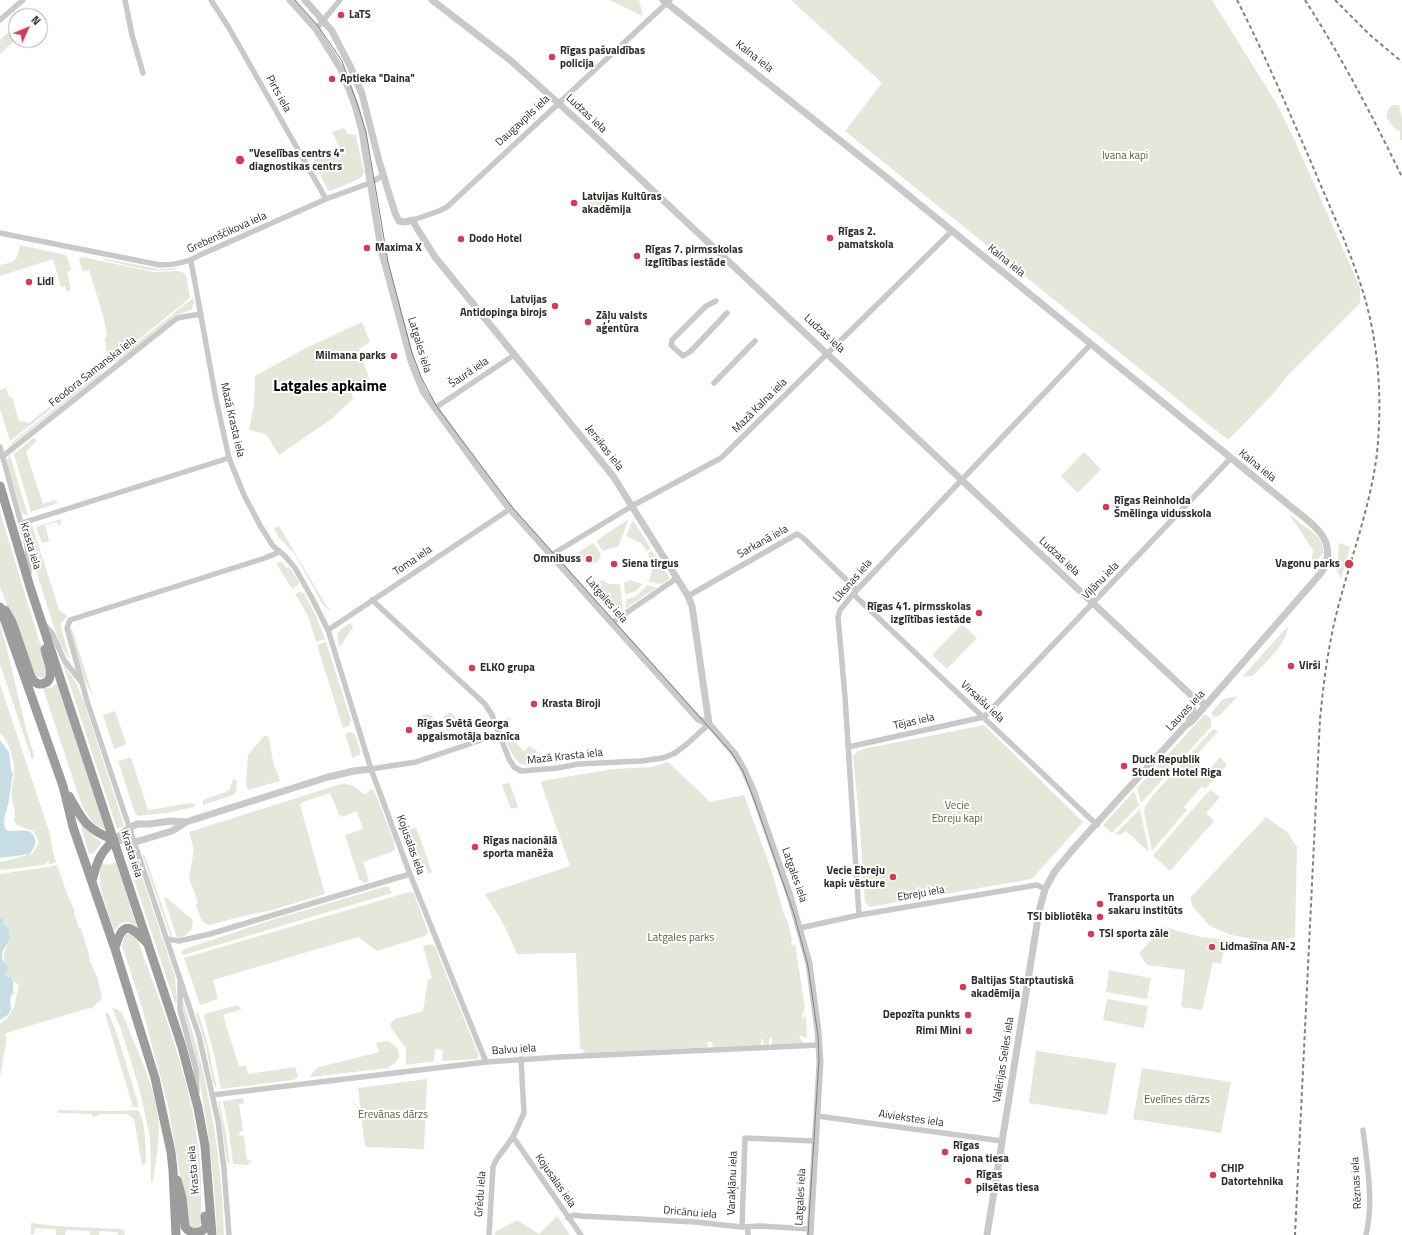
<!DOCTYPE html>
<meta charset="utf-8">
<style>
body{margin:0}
#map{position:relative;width:1402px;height:1235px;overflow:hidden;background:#fff;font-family:"Titillium Web",sans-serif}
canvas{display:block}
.north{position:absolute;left:8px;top:8px;width:40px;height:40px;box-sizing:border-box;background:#fff;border:1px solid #ababab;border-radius:50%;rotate:46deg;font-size:11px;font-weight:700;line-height:16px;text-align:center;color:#2c2c2c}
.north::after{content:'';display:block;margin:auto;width:14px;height:18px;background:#d43c56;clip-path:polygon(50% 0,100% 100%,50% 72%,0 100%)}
</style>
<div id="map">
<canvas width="1402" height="1235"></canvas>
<div class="north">N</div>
</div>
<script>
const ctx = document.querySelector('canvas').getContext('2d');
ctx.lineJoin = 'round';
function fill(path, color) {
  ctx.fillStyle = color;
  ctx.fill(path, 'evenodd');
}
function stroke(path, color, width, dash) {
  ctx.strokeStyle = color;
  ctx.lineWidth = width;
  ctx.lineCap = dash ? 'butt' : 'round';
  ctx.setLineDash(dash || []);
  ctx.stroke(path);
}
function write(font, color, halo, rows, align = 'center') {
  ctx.font = font + ' "Titillium Web",sans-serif';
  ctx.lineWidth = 4;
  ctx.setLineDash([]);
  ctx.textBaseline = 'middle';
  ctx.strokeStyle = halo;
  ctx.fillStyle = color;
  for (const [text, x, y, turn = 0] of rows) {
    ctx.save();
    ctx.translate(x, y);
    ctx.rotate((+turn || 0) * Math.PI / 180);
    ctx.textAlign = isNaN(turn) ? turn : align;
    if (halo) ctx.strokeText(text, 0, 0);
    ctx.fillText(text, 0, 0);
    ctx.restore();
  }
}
fill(new Path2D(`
 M609,0H639L643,16Z
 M791,0H1212L1275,101L1295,141L1351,267L1360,288V303L1289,374L1273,394L1228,440L845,131L882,83Z
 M16,25V39L0,54V40Z
 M1393,105H1399L1402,118V140H1400V132L1393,127L1386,117L1389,108Z
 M344,128L348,134L356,135L364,173L359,179L331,191L328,190L313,161L339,147L332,132Z
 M614,190L618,199L591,212L586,201Z
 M20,245L65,255L68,259L71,270L67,272L70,284V291L67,292L65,286L61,287L53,259L0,276V265C14,262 17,262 20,245Z
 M82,257L154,272L179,271L184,273L186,276L190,298L113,360H110L107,355L105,339L107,336L104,319L89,270L83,271L79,261L80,258Z
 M102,258L158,269L177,268V269C152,274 128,265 104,260Z
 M193,298L194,303L192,309L188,311L176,315L118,361L113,362Z
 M362,322L370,342L359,349L369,378L350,389L353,399L330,420L279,455L266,434L249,430L254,405L255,376L304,349Z
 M99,368L101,370L10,441L0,409V390L6,388L9,397H12L19,421L29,423Z
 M102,371L100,375L11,445V443Z
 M33,438L36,439V441L26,452L43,504L54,500L58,503L31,512L14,454Z
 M1084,452L1101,469L1078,493L1061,476Z
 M10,455L28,516L22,513L8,466L7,460Z
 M0,512L46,663C47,669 48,674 43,678L35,677L0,587Z
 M1289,514L1315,534L1321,541L1324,553L1312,565L1311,564L1313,550Z
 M61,519V524L58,526L57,522L45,525L49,541L42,543L36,527Z
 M627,520L628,521L618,547L610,548L603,551L596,541Z
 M633,520L651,549L647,551L641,543L626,536Z
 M32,524L59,610L68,616L61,623V627L70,659V660L60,645L37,574L33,551L28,531L29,526Z
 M279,526L327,607L332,610L328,609L323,605L294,553L279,538L274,528Z
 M593,543L601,554L597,563L577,560L573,556Z
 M1339,543L1350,547L1341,579L1335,566L1338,558Z
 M652,551L670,578L662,584L650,582L649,581L652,570L648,553Z
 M279,562L283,563L287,568L289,567L299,582L298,585L292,589L276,563Z
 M602,580L609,584H620L623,610L620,612H617L593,585Z
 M630,580L643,584L636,591L625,595L624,583Z
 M647,585L656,588L626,608V599L635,597Z
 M299,592L304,593L316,616L325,639L316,642L308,616L295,594Z
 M350,623L353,627L340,647C335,633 337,631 350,623Z
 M0,624C13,667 20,712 34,755V757L32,760L0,664Z
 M962,624L977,638L947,669L932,655Z
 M71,626L93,696L85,681L70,633Z
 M1288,626C1286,645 1268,659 1256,673L1252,676L1244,677L1243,676Z
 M326,642L351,720L349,726L343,728L317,645Z
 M62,661L76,683L84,702L123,822V826L117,829Z
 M58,682L106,831L93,823L82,806L43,688H51Z
 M0,684L50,834L53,852L56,862L49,865V861L44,865L0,870V862L32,854L39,842L33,831L17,825L14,821C17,813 13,807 12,799C11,790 13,783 14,774C16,764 9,740 0,733Z
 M1238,696L1219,716L1214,717L1211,713L1223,699Z
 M115,711L126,743L125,745L114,749L103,715Z
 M450,712L464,725L446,731L447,726L444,716Z
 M426,714L432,716L435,723L433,729L428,731L423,728L420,722L421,717Z
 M1204,715H1207L1211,719V727L1141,803L1137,788Z
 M509,718L511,719L504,729L505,732L524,751L529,746L537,751L536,757L537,762C514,776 507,741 502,726C502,722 504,718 509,718Z
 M984,725L1083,822L1032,879L869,907L865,902L859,816L853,756L857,752L863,749Z
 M1213,729H1215L1218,731L1193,759L1207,772L1220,757L1226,764V766L1205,789L1202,786L1184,807L1187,810L1152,851L1144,812L1145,806L1154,794Z
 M351,732L355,735L360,750V755L356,756L353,759L345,734Z
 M264,736H267L269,737L273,762L280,781L248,790L246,784L248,755Z
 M129,758H131L148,810L192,803L195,805L194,807L166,813L138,816L135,813L118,761Z
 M668,762L710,802L744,795L772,872L785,918L787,919L792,940L791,942L792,946L795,944L805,1008L802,1014L803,1020L806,1015L807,1037L805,1038L802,1036L799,1037L804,1043L772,1045V1038H769V1044L764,1045L763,1039H761V1045L713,1047L712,1042H707L708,1047L582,1054L585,1049H580L576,953L517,954L503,923L485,894L570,866L541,783L542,781L613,769L651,767Z
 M233,779L237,780L236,791L233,795L203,805V801L205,799L226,792L230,789Z
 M507,783L510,784L518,807L511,809L502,785Z
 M341,784C350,783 357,787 363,794H366L371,789L374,790L394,841L395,849L394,851L363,862L369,881L364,883L359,879L345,835L363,829L357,811L342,817L341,815H339L330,793L303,802L300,805L325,894L269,911L251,914L210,925C200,923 199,913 196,905L198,902L189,878L194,849L189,832Z
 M1211,790L1220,797L1206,813L1214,821L1170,871L1154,856V854L1206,794Z
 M1134,791L1139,805L1112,833L1104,826V824Z
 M1140,809L1149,852L1126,831L1120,835L1115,834Z
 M1266,817L1287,832L1297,847L1295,937L1275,943L1231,935L1210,926L1193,907L1190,898Z
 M82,825L94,837L102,842L93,854H89L81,826Z
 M416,827L432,872L428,874L426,867L423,868L409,830Z
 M142,854L145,856L173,938L170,935Z
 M135,856L175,976L177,1002L175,1003L127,859Z
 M116,862L137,927C130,919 119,921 114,931C108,910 95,884 102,863L107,865Z
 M57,865L67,894L75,911L74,913L79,928H81L90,958L89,959L98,979L102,999L91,1009L89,1008L6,1033L5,1036L7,1037L0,1077V1024L8,1017L14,1007L19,985L13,981L11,977L5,976C5,957 0,957 10,940L3,924L4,921L0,916V874L48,867Z
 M384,887H389L392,893L187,954L183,955L181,952L185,949L265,922Z
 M409,892L414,893L428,932L425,936L377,951L358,937L213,980L218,999L200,1005L184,958Z
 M164,898H167L193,920L192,929L185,936L177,938Z
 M1163,927L1201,937L1225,940L1221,964L1213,962L1202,1010L1181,1007L1185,970L1147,965L1139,953Z
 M130,933L136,937L138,941C163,1010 191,1079 199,1153C202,1176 201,1200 201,1223L198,1229H188L185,1203L168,1106L141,1004L122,946L125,934Z
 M430,944L435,947L479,1056L477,1059L442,1061L443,1050L435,1049L434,1061L406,1065V1048L391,1028V1023L395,1019L423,1011L428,980L432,978L423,946Z
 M1109,970L1151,978L1147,999L1106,992Z
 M1107,999L1148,1006L1144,1028L1103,1020Z
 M183,1001C208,1076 222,1156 224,1235H217C215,1180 208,1126 198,1072C196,1061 194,1050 191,1039C187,1026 182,1015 183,1001Z
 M237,1005L242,1009L223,1015L239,1067L246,1065L248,1074L295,1067L298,1076L297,1078L293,1080L221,1089L214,1054L204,1017L205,1014Z
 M112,1008L117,1009L122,1013C137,1051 160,1094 159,1135C158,1150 155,1166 153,1181L151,1183L150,1138L140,1091L121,1029Z
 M108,1012L117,1034L139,1107H133L132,1104L105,1014Z
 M198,1012L207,1041L217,1089L213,1083L206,1047L196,1014Z
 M387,1041C395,1044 404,1053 396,1062C394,1064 390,1066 388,1068L311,1077L310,1075L319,1067L379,1052L376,1043Z
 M1036,1051L1116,1063L1107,1115L1029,1103Z
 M1142,1068L1231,1082L1221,1133L1133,1119Z
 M427,1079L424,1149L365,1147L358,1088Z
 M243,1098L244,1103L239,1104L243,1131L239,1132V1135L244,1136L247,1161L252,1160L248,1165L233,1164L229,1131L223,1102V1101Z
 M219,1100L226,1133L230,1165L227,1161L218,1103Z
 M58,1110L113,1111L138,1110C146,1123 146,1148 146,1163L142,1165L134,1119L127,1114H101L93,1118L92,1114L58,1113Z
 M557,1216L570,1235H495V1232L517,1220L539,1234Z
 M31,1223L57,1226L121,1229L124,1230L125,1233L124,1235H118L117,1232L99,1231V1235H90V1231L66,1230L65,1235H56V1229L35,1228L34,1234H31Z`), '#e3e8da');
fill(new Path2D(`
 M0,740L9,752L11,770L13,773C11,782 11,790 9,799C8,810 1,819 6,830L9,831C15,831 22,830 28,831C39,835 36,850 28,855L25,854C18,857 8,856 0,858Z
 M0,916L4,921L3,924L9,929L10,940L3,950L2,959L8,967L5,976L11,977L13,981V993L10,998L11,1010L8,1015L0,1020Z`), '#c8dee7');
stroke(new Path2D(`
 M125,0L132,35L143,73
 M211,0L229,28L326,199
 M0,20L23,0
 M316,29L340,0
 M413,220L439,211L447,207L670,0
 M0,233L160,265C175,265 187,263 200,255L326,199L370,183L384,175
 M191,261L216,399L229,458L244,495L261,527L273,546L285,556L295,568L312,598L328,630L371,769L410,874L486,1062
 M716,301L706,306L672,340L671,345L683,356L691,351L727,313
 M714,383L755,341
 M435,408L514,355
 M0,447L27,545L29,573
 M3,456L177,318L201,314
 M22,523L229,458
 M551,555L632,506L721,458L952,231
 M853,594L1097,825
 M688,596L797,534L802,537L857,590
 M372,600L485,704L492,715L509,759L514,767L521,771L558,768L578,764L641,761L663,758L675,753L687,744L709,724
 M613,622L677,578
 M45,625L52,633L64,660L82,683
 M328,630L510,509
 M984,717L1231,458
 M848,747L984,717
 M371,769L416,762L499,734
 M859,915L845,697L838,617L840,610L854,593L1091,344
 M800,928L859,915L1037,885L1045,889
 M167,939L179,941L210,934L410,874
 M180,983V1010L196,1069L197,1092
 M212,1095L486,1062L561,1057L819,1045
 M817,1116L1002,1141
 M1363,1130C1367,1164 1374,1201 1366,1235
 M513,1137L581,1235
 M568,1218L574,1215L581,1216L695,1222L742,1227L760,1226L810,1229
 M742,1227L745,1138L815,1141
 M229,1235L224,1169L218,1121L199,1036L87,701L67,628L70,620L265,558L279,552
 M489,1235L493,1167L496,1160L513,1137L524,1113L521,1059
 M748,1235V1227`), '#c9c9c9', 5.5);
stroke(new Path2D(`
 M290,0L316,29L334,58L341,69L355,105L362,131L381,249L412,364L423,391L435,408L477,466L510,509L698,719L709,724L735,754L744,770L753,790L790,896L809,963L818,1031L820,1062L810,1235
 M305,0L332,31L350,66L362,94L379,161L395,213L399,221L405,222L413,220L415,225L435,257L613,476L688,596L692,606L709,724
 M432,0L510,60L585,127L1191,695L1206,705
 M663,0L886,177L1290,506C1312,524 1341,541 1321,573L1192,721L1185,726L1075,847L1055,871L1045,889L1039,911L1034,943L987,1235
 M1189,721C1194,713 1194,705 1191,695
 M114,840L134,842L142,840L172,831L186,822L328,777L354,771L371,769
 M114,840L129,828L137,824H149L171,821L186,822`), '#c9c9c9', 7);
stroke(new Path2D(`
 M0,486L30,587L182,1047L198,1108L205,1146L212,1235
 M0,607L63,786L73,827L115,949L155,1078L171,1152L173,1170L176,1235
 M5,610L12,622L31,677C35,684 40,686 47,682C55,674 47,660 45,649
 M69,796C83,821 86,829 114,840
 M92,881C97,862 99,854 114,840
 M115,948C123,920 130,925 147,943
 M177,1180L182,1198L185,1227C190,1234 202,1235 206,1226C206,1223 205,1218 205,1216`), '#9c9c9c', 9);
stroke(new Path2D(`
 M295,0L318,26L342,61L359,109L366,132L388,262L412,353L422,379L437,407L512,507L731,752L743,771L755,802L794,914L808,966L818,1036L819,1059L808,1235`), '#818181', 1);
stroke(new Path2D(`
 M1237,0C1264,53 1287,107 1311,162C1326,199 1344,236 1357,274C1378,331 1383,393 1377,453C1371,503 1353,552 1340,600C1329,639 1324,679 1320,719L1295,1235
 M1305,0C1341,56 1373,117 1402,177
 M1335,0L1370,35L1402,62`), '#818181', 2, [4, 3]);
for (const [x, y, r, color] of [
 [341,15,4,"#d43c56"],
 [552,57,4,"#d43c56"],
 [332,79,4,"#d43c56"],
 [240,160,5,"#d43c56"],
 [574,203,4,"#d43c56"],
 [830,238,4,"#d43c56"],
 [461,239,4,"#d43c56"],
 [367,248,4,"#d43c56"],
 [637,256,4,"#d43c56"],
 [29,282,4,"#d43c56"],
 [555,306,4,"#d43c56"],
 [588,322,4,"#d43c56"],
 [394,356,4,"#d43c56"],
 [1106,507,4,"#d43c56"],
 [589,559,4,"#d43c56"],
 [614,564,4,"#d43c56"],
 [1349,564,5,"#d43c56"],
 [979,613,4,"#d43c56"],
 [1291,666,4,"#d43c56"],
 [472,668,4,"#d43c56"],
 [534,704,4,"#d43c56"],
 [409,730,4,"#d43c56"],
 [1124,766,4,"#d43c56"],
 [475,847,4,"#d43c56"],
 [893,877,4,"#d43c56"],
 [1100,904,4,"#d43c56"],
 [1100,917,4,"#d43c56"],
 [1091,934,4,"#d43c56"],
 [1212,947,4,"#d43c56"],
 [963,987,4,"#d43c56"],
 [968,1015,4,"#d43c56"],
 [969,1031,4,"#d43c56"],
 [945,1152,4,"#d43c56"],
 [1213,1175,4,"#d43c56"],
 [968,1181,4,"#d43c56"]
]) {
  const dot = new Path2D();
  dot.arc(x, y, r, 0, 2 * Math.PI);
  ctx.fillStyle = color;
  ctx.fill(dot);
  stroke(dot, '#fff', 1.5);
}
write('bold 11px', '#2c2c2c', '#fff', [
 ["LaTS",349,15],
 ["Rīgas pašvaldības",560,51],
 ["policija",560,64],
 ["Aptieka \"Daina\"",340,79],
 ["\"Veselības centrs 4\"",249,154],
 ["diagnostikas centrs",249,167],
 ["Latvijas Kultūras",582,197],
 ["akadēmija",582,210],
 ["Rīgas 2.",838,232],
 ["pamatskola",838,245],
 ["Dodo Hotel",469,239],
 ["Maxima X",375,248],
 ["Rīgas 7. pirmsskolas",645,250],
 ["izglītības iestāde",645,263],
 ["Lidl",37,282],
 ["Latvijas",547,300,"right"],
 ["Antidopinga birojs",547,313,"right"],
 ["Zāļu valsts",596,316],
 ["aģentūra",596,329],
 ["Milmana parks",386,356,"right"],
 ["Rīgas Reinholda",1114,501],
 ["Šmēlinga vidusskola",1114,514],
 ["Omnibuss",581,559,"right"],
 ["Siena tirgus",622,564],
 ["Vagonu parks",1340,564,"right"],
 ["Rīgas 41. pirmsskolas",971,607,"right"],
 ["izglītības iestāde",971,620,"right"],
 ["Virši",1299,666],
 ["ELKO grupa",480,668],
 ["Krasta Biroji",542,704],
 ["Rīgas Svētā Georga",417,724],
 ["apgaismotāja baznīca",417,737],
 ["Duck Republik",1132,760],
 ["Student Hotel Riga",1132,773],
 ["Rīgas nacionālā",483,841],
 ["sporta manēža",483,854],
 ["Vecie Ebreju",885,871,"right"],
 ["kapi: vēsture",885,884,"right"],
 ["Transporta un",1108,898],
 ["sakaru institūts",1108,911],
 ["TSI bibliotēka",1092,917,"right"],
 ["TSI sporta zāle",1099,934],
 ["Lidmašīna AN-2",1220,947],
 ["Baltijas Starptautiskā",971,981],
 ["akadēmija",971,994],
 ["Depozīta punkts",960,1015,"right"],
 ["Rimi Mini",961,1031,"right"],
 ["Rīgas",953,1146],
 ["rajona tiesa",953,1159],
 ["CHIP",1221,1169],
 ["Datortehnika",1221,1182],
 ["Rīgas",976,1175],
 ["pilsētas tiesa",976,1188]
], 'left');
write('11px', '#2c2c2c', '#fff', [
 ["Kalna iela",754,57,38],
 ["Pirts iela",278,94,61],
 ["Ludzas iela",586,114,43],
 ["Daugavpils iela",523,121,-43],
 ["Grebenščikova iela",227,233,-24],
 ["Kalna iela",1006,261,39],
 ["Ludzas iela",824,334,43],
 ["Latgales iela",419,345,73],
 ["Feodora Samanska iela",93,372,-38],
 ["Šaurā iela",469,373,-34],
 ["Mazā Kalna iela",760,406,-45],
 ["Mazā Krasta iela",232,420,77],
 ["Jersikas iela",604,448,52],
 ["Kalna iela",1257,466,39],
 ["Sarkanā iela",763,542,-29],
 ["Krasta iela",30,546,73],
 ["Ludzas iela",1059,557,43],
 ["Toma iela",413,561,-34],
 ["Līksnas iela",853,581,-49],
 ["Viļānu iela",1101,581,-46],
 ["Latgales iela",606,600,49],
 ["Virsaišu iela",982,702,43],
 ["Lauvas iela",1186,711,-47],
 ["Tējas iela",914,722,-13],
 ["Mazā Krasta iela",565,757,-6],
 ["Kojusalas iela",410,845,70],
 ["Krasta iela",131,854,72],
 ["Latgales iela",794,875,71],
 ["Ebreju iela",921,894,-10],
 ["Balvu iela",514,1050,-4],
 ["Valērijas Seiles iela",1004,1060,-81],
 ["Aiviekstes iela",911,1119,8],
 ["Krasta iela",194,1170,-95],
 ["Kojusalas iela",555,1181,55],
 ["Varakļānu iela",733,1183,-88],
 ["Rēznas iela",1357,1183,-93],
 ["Grēdu iela",481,1194,-86],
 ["Latgales iela",801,1197,-87],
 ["Dricānu iela",690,1213,5]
]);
write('11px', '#53633e', '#fff', [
 ["Ivana kapi",1125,156],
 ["Vecie",957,806],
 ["Ebreju kapi",957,819],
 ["Latgales parks",681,938],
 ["Evelīnes dārzs",1177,1100],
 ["Erevānas dārzs",393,1115]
]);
write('bold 15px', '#000', '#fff', [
 ["Latgales apkaime",330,387]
]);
</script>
